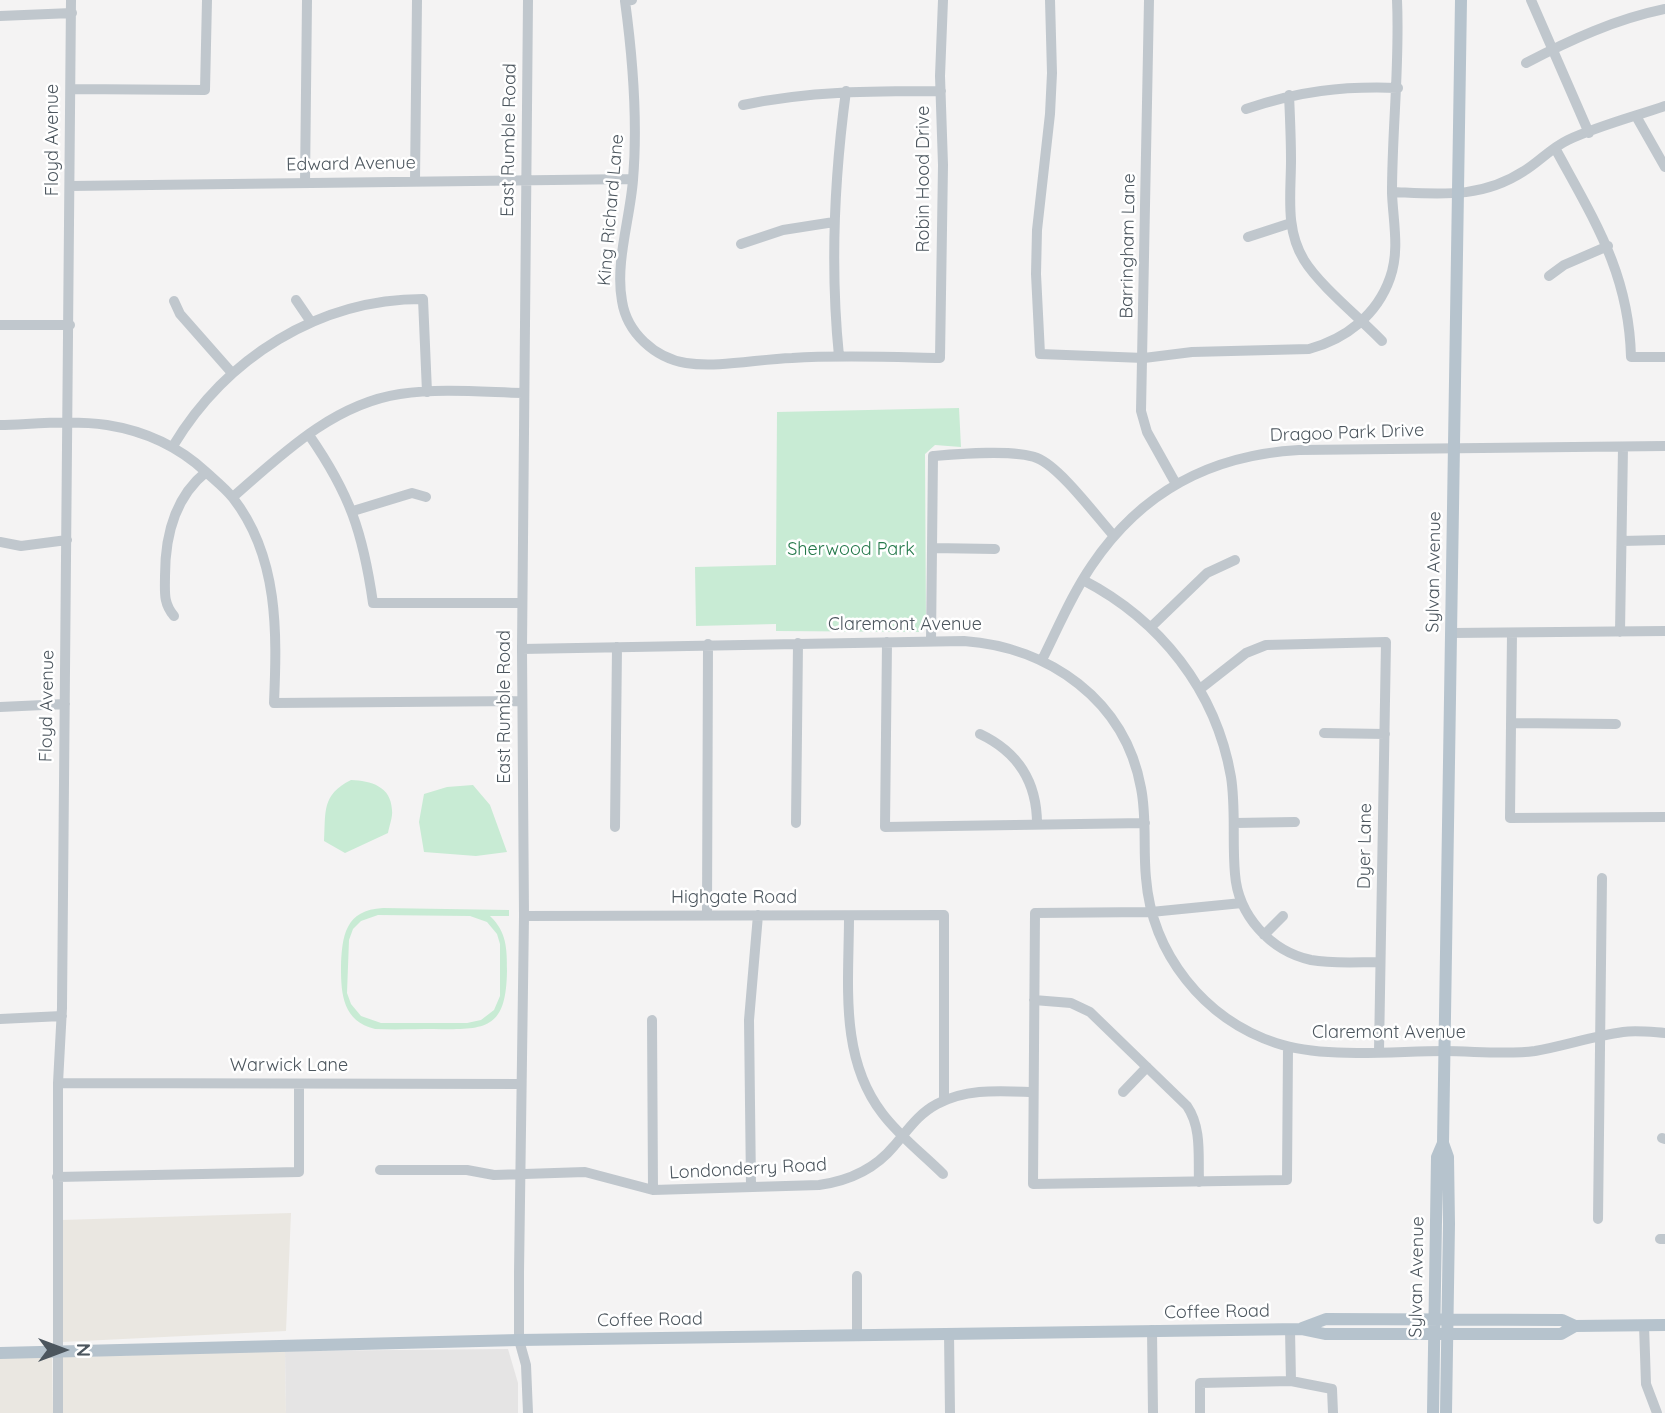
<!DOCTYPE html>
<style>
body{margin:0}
#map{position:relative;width:1665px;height:1413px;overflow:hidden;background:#f4f3f3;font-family:Quicksand,sans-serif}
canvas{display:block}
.north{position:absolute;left:28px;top:1315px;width:70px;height:70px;-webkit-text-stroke:5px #fff;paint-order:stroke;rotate:90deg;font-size:19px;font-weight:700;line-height:28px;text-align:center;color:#4c565e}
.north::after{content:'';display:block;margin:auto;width:24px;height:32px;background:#4c565e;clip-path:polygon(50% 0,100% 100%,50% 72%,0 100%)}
</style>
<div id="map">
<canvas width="1665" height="1413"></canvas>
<div class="north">N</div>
</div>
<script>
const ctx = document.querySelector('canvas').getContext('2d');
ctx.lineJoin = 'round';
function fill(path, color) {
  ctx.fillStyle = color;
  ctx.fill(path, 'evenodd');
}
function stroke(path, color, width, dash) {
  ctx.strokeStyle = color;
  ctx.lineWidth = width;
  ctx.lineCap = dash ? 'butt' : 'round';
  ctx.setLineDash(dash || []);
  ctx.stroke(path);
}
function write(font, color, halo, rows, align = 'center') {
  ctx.font = font + ' Quicksand,sans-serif';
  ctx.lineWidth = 5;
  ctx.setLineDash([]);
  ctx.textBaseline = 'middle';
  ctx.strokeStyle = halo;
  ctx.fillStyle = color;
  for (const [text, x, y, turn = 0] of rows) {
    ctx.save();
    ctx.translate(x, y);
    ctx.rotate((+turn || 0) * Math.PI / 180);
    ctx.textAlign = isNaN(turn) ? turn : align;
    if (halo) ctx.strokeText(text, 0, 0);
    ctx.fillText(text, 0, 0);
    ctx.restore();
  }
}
fill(new Path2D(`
 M291,1213L286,1331L62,1342L61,1220Z
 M285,1351L286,1413H62L63,1357Z
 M52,1355L53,1413H0V1356Z`), '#eae7e1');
fill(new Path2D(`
 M508,1349L518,1383V1413H286L285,1351Z`), '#e5e4e4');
fill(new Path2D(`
 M959,408L961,447L935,445L925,454L926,626L922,632L776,631V624L696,626L695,567L776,565L777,412Z
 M351,780C371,781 391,786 392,810C393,817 389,826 388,833L345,853L324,841C326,812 321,795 351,780Z
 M473,785L490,805L507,852L476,856L424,852L419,822L424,794L447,787Z
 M383,908L509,910V916H490C507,932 507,949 507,971C506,1029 487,1030 434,1029C415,1029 395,1030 375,1029C343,1021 341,995 341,967C342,936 345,910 383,908ZM378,915L470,916L487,922L497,934L500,944V996L494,1010L481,1020L467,1023H381L361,1016L351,1004L347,993L349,940L353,929L361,921Z`), '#c8ebd4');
stroke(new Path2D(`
 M528,0L522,649L524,916L519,1272V1340L526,1365L528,1413
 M632,0L625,1C633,60 638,120 633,180C630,219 615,263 622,301C627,333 655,358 686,363C718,368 759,359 792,358C841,355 891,357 940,358L943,165L940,76L943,0
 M1050,0L1052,73L1050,114L1037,230L1036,274L1040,354L1144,358L1192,352L1309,349C1346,339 1377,315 1390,278C1400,250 1393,221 1392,193C1392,128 1400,65 1397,0
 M1149,0L1141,411L1147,432L1176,484
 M1531,0L1589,133
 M0,16L72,13
 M1526,63C1570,40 1616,19 1665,9
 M71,89L205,90L207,0
 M1289,95C1290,117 1291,138 1291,160C1291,194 1285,229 1304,260C1320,286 1360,318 1382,341
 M743,105C809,91 873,91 941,91
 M1246,109C1299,91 1342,86 1398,88
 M1636,116L1665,167
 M1555,148C1594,220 1629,273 1631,357H1665
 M415,181L417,0
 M305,183L307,0
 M70,186L633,179
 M1392,192C1440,194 1481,199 1524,171C1539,162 1551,148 1568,140C1598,126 1633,117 1665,106
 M1248,237L1291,223
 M741,244L783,230L834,222
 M1549,276L1564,265L1608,246
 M296,300L311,322
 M174,301L180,314L232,373
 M0,325H70
 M839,356C830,267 834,180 846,91
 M0,425C35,424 72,420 107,425C145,431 178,446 206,472C216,481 226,489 233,498C279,557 277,633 274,703L522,701
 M309,435C350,494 363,533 373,603H522
 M173,446C226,358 318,299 423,299L427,392
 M233,497C281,455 333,404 400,394C440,388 483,392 523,393
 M353,511L412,493L426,497
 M1622,541L1665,540
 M0,542L21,546L67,540
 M932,548L995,549
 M1083,580C1160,620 1216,690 1231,777C1236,809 1232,841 1235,874C1238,915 1270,951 1311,960C1333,964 1358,962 1380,962
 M174,616C163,603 165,592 165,576C165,537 175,497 206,472
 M1151,627L1207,573L1235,560
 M1620,632L1623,447
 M1451,633L1665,631
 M1512,633L1510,818L1665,817
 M931,641L933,456C957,454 1015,449 1037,458C1060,467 1096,516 1114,536
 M887,642L885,827L1145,823
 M522,649L964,641C1049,647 1125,700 1141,788C1147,818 1143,848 1146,878C1152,954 1204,1019 1276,1043C1324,1059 1393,1051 1444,1051C1474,1051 1506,1055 1535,1051C1564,1046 1593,1036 1623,1032C1636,1030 1651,1032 1665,1033
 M1042,660C1058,628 1072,594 1092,565C1142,491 1211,455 1299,450L1665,446
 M1200,689L1246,653L1266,645L1386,642L1379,1051
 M0,707L65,704
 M1511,723L1616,724
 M1324,733L1385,734
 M980,734C1018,752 1037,782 1037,824
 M796,823L798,643
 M1235,823L1295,822
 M615,827L617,647
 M1242,903L1151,912L1035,913L1033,1184L1287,1180L1288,1047
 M707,915L708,644
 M524,916L944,915V1100
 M849,916C849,983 839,1057 882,1113C899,1136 923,1154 943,1174
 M1264,935L1283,916
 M1034,1000L1071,1003L1090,1012L1187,1106C1202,1128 1198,1156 1199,1182
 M0,1019L62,1016
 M652,1020L653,1190
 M58,1083L521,1084
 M1123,1092L1147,1067
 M1662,1138L1665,1139
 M380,1170H467L494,1175L585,1172L653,1190L819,1185C848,1181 875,1169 894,1146C908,1130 918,1114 937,1104C967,1088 1000,1091 1033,1092
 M57,1177L299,1172V1084
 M751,1186L749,1020L758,915
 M1598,1219L1602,878
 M1660,1239H1665
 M1644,1325L1646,1384L1657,1413
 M1152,1330L1153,1413
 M949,1333L950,1413
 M857,1335V1276
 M1291,1381L1332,1389L1333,1413
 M58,1413V1083L62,1008L71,0
 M1200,1413V1383L1291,1381L1290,1329`), '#c0c7cd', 10);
stroke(new Path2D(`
 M1302,1328L1326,1319L1562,1320L1575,1326
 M0,1353L519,1340L1301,1329L1325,1334H1561L1575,1326L1665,1325
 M1433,1413L1437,1157L1443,1143
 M1446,1413L1449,1224L1448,1157L1443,1143L1461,0`), '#b6c3cd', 12);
write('18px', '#4c565e', '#fff', [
 ["Floyd Avenue",53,140,-90],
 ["East Rumble Road",509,140,-89],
 ["Edward Avenue",351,164,-1],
 ["Robin Hood Drive",924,179,-90],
 ["King Richard Lane",611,210,-85],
 ["Barringham Lane",1128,246,-89],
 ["Dragoo Park Drive",1347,433,-2],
 ["Sylvan Avenue",1434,572,-89],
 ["Claremont Avenue",905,625],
 ["Floyd Avenue",47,706,-89],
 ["East Rumble Road",505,707,-90],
 ["Dyer Lane",1365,846,-89],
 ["Highgate Road",734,898],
 ["Claremont Avenue",1389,1033],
 ["Warwick Lane",289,1066],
 ["Londonderry Road",748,1169,-3],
 ["Sylvan Avenue",1417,1277,-89],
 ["Coffee Road",1217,1312,-1],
 ["Coffee Road",650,1320,-1]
]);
write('18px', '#24784a', '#fff', [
 ["Sherwood Park",851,550]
]);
</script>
